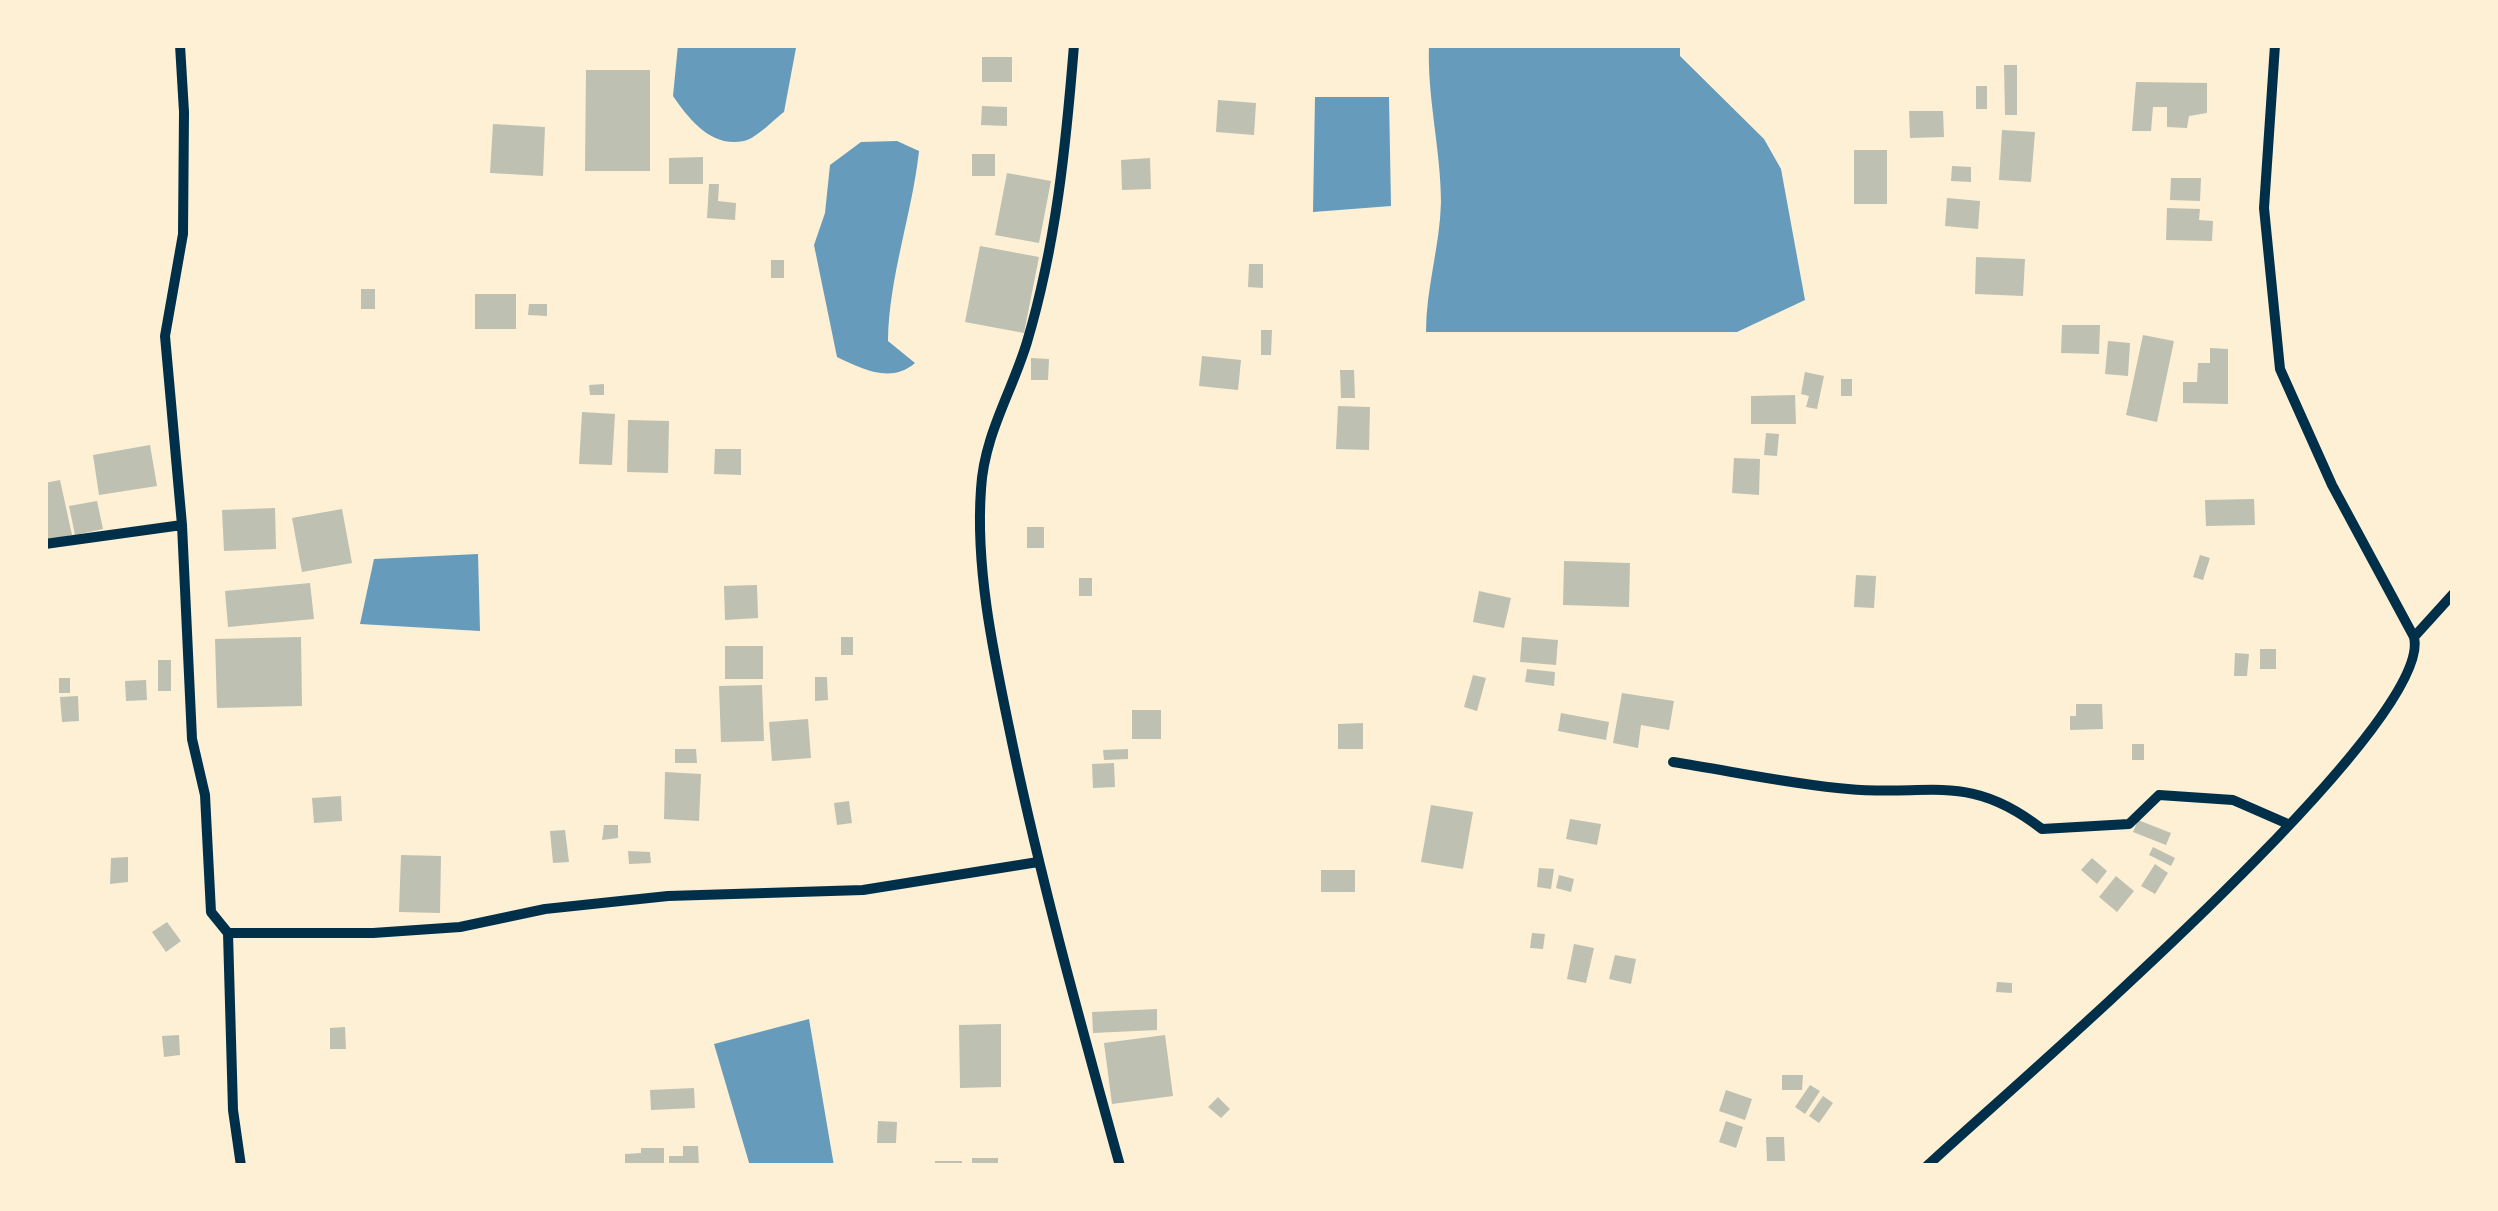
<!DOCTYPE html>
<style>
body{margin:0}
#map{position:relative;width:2498px;height:1211px;overflow:hidden;background:#fdf0d5;font-family:"Titillium Web",sans-serif}
canvas{display:block}
.frame{position:absolute;inset:0;border:48px solid #fdf0d5;pointer-events:none}
</style>
<div id="map">
<canvas width="2498" height="1211"></canvas>
<div class="frame"></div>
</div>
<script>
const ctx = document.querySelector('canvas').getContext('2d');
ctx.lineJoin = 'round';
function fill(path, color) {
  ctx.fillStyle = color;
  ctx.fill(path, 'evenodd');
}
function stroke(path, color, width, dash) {
  ctx.strokeStyle = color;
  ctx.lineWidth = width;
  ctx.lineCap = dash ? 'butt' : 'round';
  ctx.setLineDash(dash || []);
  ctx.stroke(path);
}
fill(new Path2D(`
 M678,45H790L796,48L784,112C773,120 757,138 744,141C711,148 689,119 673,96Z
 M1429,45H1680V56L1764,139L1781,169L1805,300L1737,332H1426C1426,288 1440,246 1441,202C1441,150 1427,98 1429,45Z
 M1315,97H1389L1391,206L1313,212Z
 M897,141L919,151C912,215 889,276 888,341L915,363C891,384 862,369 837,357L814,245L825,213L830,165L861,142Z
 M478,554L480,631L360,624L374,559Z
 M809,1019L834,1166H750L714,1044Z`), '#669bbc');
fill(new Path2D(`
 M982,57H1012V82H982Z
 M2004,65H2017V115H2005Z
 M586,70H650V171H585Z
 M2136,82L2207,83V113L2189,116L2187,128L2167,127V107H2153L2151,131H2132Z
 M1976,86H1987V109H1976Z
 M1218,100L1256,103L1254,135L1216,132Z
 M982,106L1007,107V126L981,125Z
 M1909,111H1943L1944,137L1910,138Z
 M493,124L545,127L543,176L490,173Z
 M2002,130L2035,132L2031,182L1999,180Z
 M1854,150H1887V204H1854Z
 M972,154H995V176H972Z
 M703,157V184H669V158Z
 M1150,158L1151,189L1122,190L1121,160Z
 M1952,166L1971,167V182L1951,181Z
 M1007,173L1051,181L1039,243L995,235Z
 M2171,178H2201L2200,201L2170,200Z
 M709,184H719L718,201L736,203L735,220L707,218Z
 M1947,198L1980,201L1978,229L1945,226Z
 M2167,208L2200,209L2199,220L2213,221L2212,241L2166,240Z
 M980,246L1039,257L1024,333L965,322Z
 M1976,257L2025,259L2023,296L1975,294Z
 M771,260H784V278H771Z
 M1249,264H1263V288L1248,287Z
 M361,289H375V309H361Z
 M475,294H516V329H475Z
 M529,304H547V316L528,315Z
 M2062,325H2100L2099,354L2061,353Z
 M1261,330H1272L1271,355H1261Z
 M2143,335L2174,341L2157,422L2126,415Z
 M2108,341L2130,343L2128,376L2105,374Z
 M2210,348L2228,349V404L2183,403V382H2197L2198,363H2210Z
 M1202,356L1241,360L1238,390L1199,386Z
 M1031,358L1049,359L1048,380H1031Z
 M1340,370H1354L1355,398H1341Z
 M1805,372L1824,376L1817,409L1806,407L1809,396L1801,394Z
 M1841,379H1852V396H1841Z
 M604,384V395H590L589,385Z
 M1795,395L1796,424H1751V396Z
 M1338,406L1370,407L1369,450L1336,449Z
 M582,412L615,414L612,465L579,464Z
 M628,420L669,421L668,473L627,472Z
 M1766,433L1779,434L1777,456L1764,455Z
 M150,445L157,486L99,495L93,455Z
 M715,449H741V475L714,474Z
 M1734,458L1760,459L1759,495L1732,493Z
 M60,480L72,535L45,541V483Z
 M2254,499L2255,525L2206,526L2205,500Z
 M97,501L103,529L75,535L69,506Z
 M275,508L276,549L224,551L222,510Z
 M342,509L352,563L302,572L292,518Z
 M1027,527H1044V548H1027Z
 M2200,555L2210,558L2203,580L2193,577Z
 M1564,561L1630,563L1629,607L1563,605Z
 M1856,575L1876,576L1874,608L1854,607Z
 M1079,578H1092V596H1079Z
 M310,583L314,619L228,627L225,591Z
 M757,585L758,618L725,620L724,586Z
 M1479,591L1511,598L1504,628L1473,622Z
 M301,637L302,706L217,708L215,639Z
 M841,637H853V655H841Z
 M1522,637L1558,640L1556,665L1520,662Z
 M725,646H763V679H725Z
 M2260,649H2276V669H2260Z
 M2235,653L2249,654L2247,676H2234Z
 M158,660H171V691H158Z
 M1527,669L1555,672L1554,686L1525,682Z
 M1473,675L1486,678L1477,711L1464,707Z
 M815,677H827L828,700L815,701Z
 M59,678H70V693H59Z
 M146,680L147,700L126,701L125,681Z
 M762,685L764,741L721,742L719,686Z
 M1622,693L1674,701L1669,730L1641,725L1638,748L1613,743Z
 M78,696L79,721L62,722L60,697Z
 M2076,704H2102L2103,729L2070,730V716H2076Z
 M1132,710H1161V739H1132Z
 M1561,713L1609,722L1606,740L1558,731Z
 M808,719L811,758L772,761L769,722Z
 M1363,723V749H1338V724Z
 M2132,744H2144V760H2132Z
 M675,749H696L697,763H675Z
 M1128,749V759L1104,760L1103,750Z
 M1114,763L1115,787L1093,788L1092,764Z
 M665,772L701,774L699,821L664,819Z
 M341,796L342,821L314,823L312,798Z
 M849,801L852,823L837,825L834,803Z
 M1431,805L1473,812L1463,869L1421,862Z
 M1570,819L1601,824L1597,845L1566,839Z
 M2138,820L2171,833L2166,845L2133,832Z
 M604,825H618V838L602,840Z
 M565,830L569,862L553,863L550,831Z
 M2153,847L2175,858L2171,866L2149,855Z
 M628,851L650,852L651,863L629,864Z
 M401,855L441,856L440,913L399,912Z
 M128,857V882L110,884L111,858Z
 M2092,858L2107,871L2097,884L2081,870Z
 M2155,864L2168,873L2155,894L2141,886Z
 M1539,868L1554,869L1551,889L1537,887Z
 M1321,870H1355V892H1321Z
 M1559,875L1574,879L1571,892L1556,888Z
 M2116,876L2134,891L2117,912L2099,897Z
 M167,922L181,941L166,952L152,932Z
 M1532,933L1545,934L1543,949L1530,948Z
 M1574,944L1594,948L1586,983L1567,979Z
 M1615,955L1636,959L1631,984L1609,979Z
 M1997,982L2012,983V993L1996,992Z
 M1157,1009V1030L1093,1033L1092,1012Z
 M1001,1024V1087L960,1088L959,1025Z
 M345,1027L346,1049H330V1028Z
 M179,1035L180,1055L164,1057L162,1036Z
 M1165,1035L1173,1096L1112,1104L1104,1043Z
 M1782,1075H1803L1802,1090H1782Z
 M1810,1085L1820,1091L1805,1114L1795,1107Z
 M694,1088L695,1108L651,1110L650,1090Z
 M1726,1090L1752,1099L1745,1120L1719,1111Z
 M1823,1096L1833,1103L1819,1123L1809,1116Z
 M1218,1097L1230,1109L1221,1118L1208,1107Z
 M878,1121L897,1122L896,1143H877Z
 M1726,1121L1743,1127L1736,1148L1719,1142Z
 M1766,1137H1784L1785,1161H1767Z
 M683,1146H698L699,1166H669V1156H683Z
 M641,1148H664V1166H625V1154L641,1153Z
 M972,1158H998V1166H972Z
 M935,1161H962V1166H935Z`), '#bec0b2');
stroke(new Path2D(`
 M180,45L184,112L183,234L165,336L182,525L192,739L205,795L211,912L228,933L233,1110L241,1166
 M1074,45C1066,145 1056,245 1027,342C1012,392 984,435 981,489C975,572 995,660 1012,742C1042,885 1081,1025 1120,1166
 M45,544L182,525
 M2414,637L2453,594
 M1673,762C1731,771 1789,784 1848,789C1929,797 1968,771 2042,829L2129,824L2159,795L2233,800L2288,824
 M228,933H373L460,927L545,909L668,896L863,890L1038,862
 M1927,1166C2005,1093 2436,726 2414,637L2332,485L2280,369L2264,208L2275,45`), '#003049', 10);
</script>
